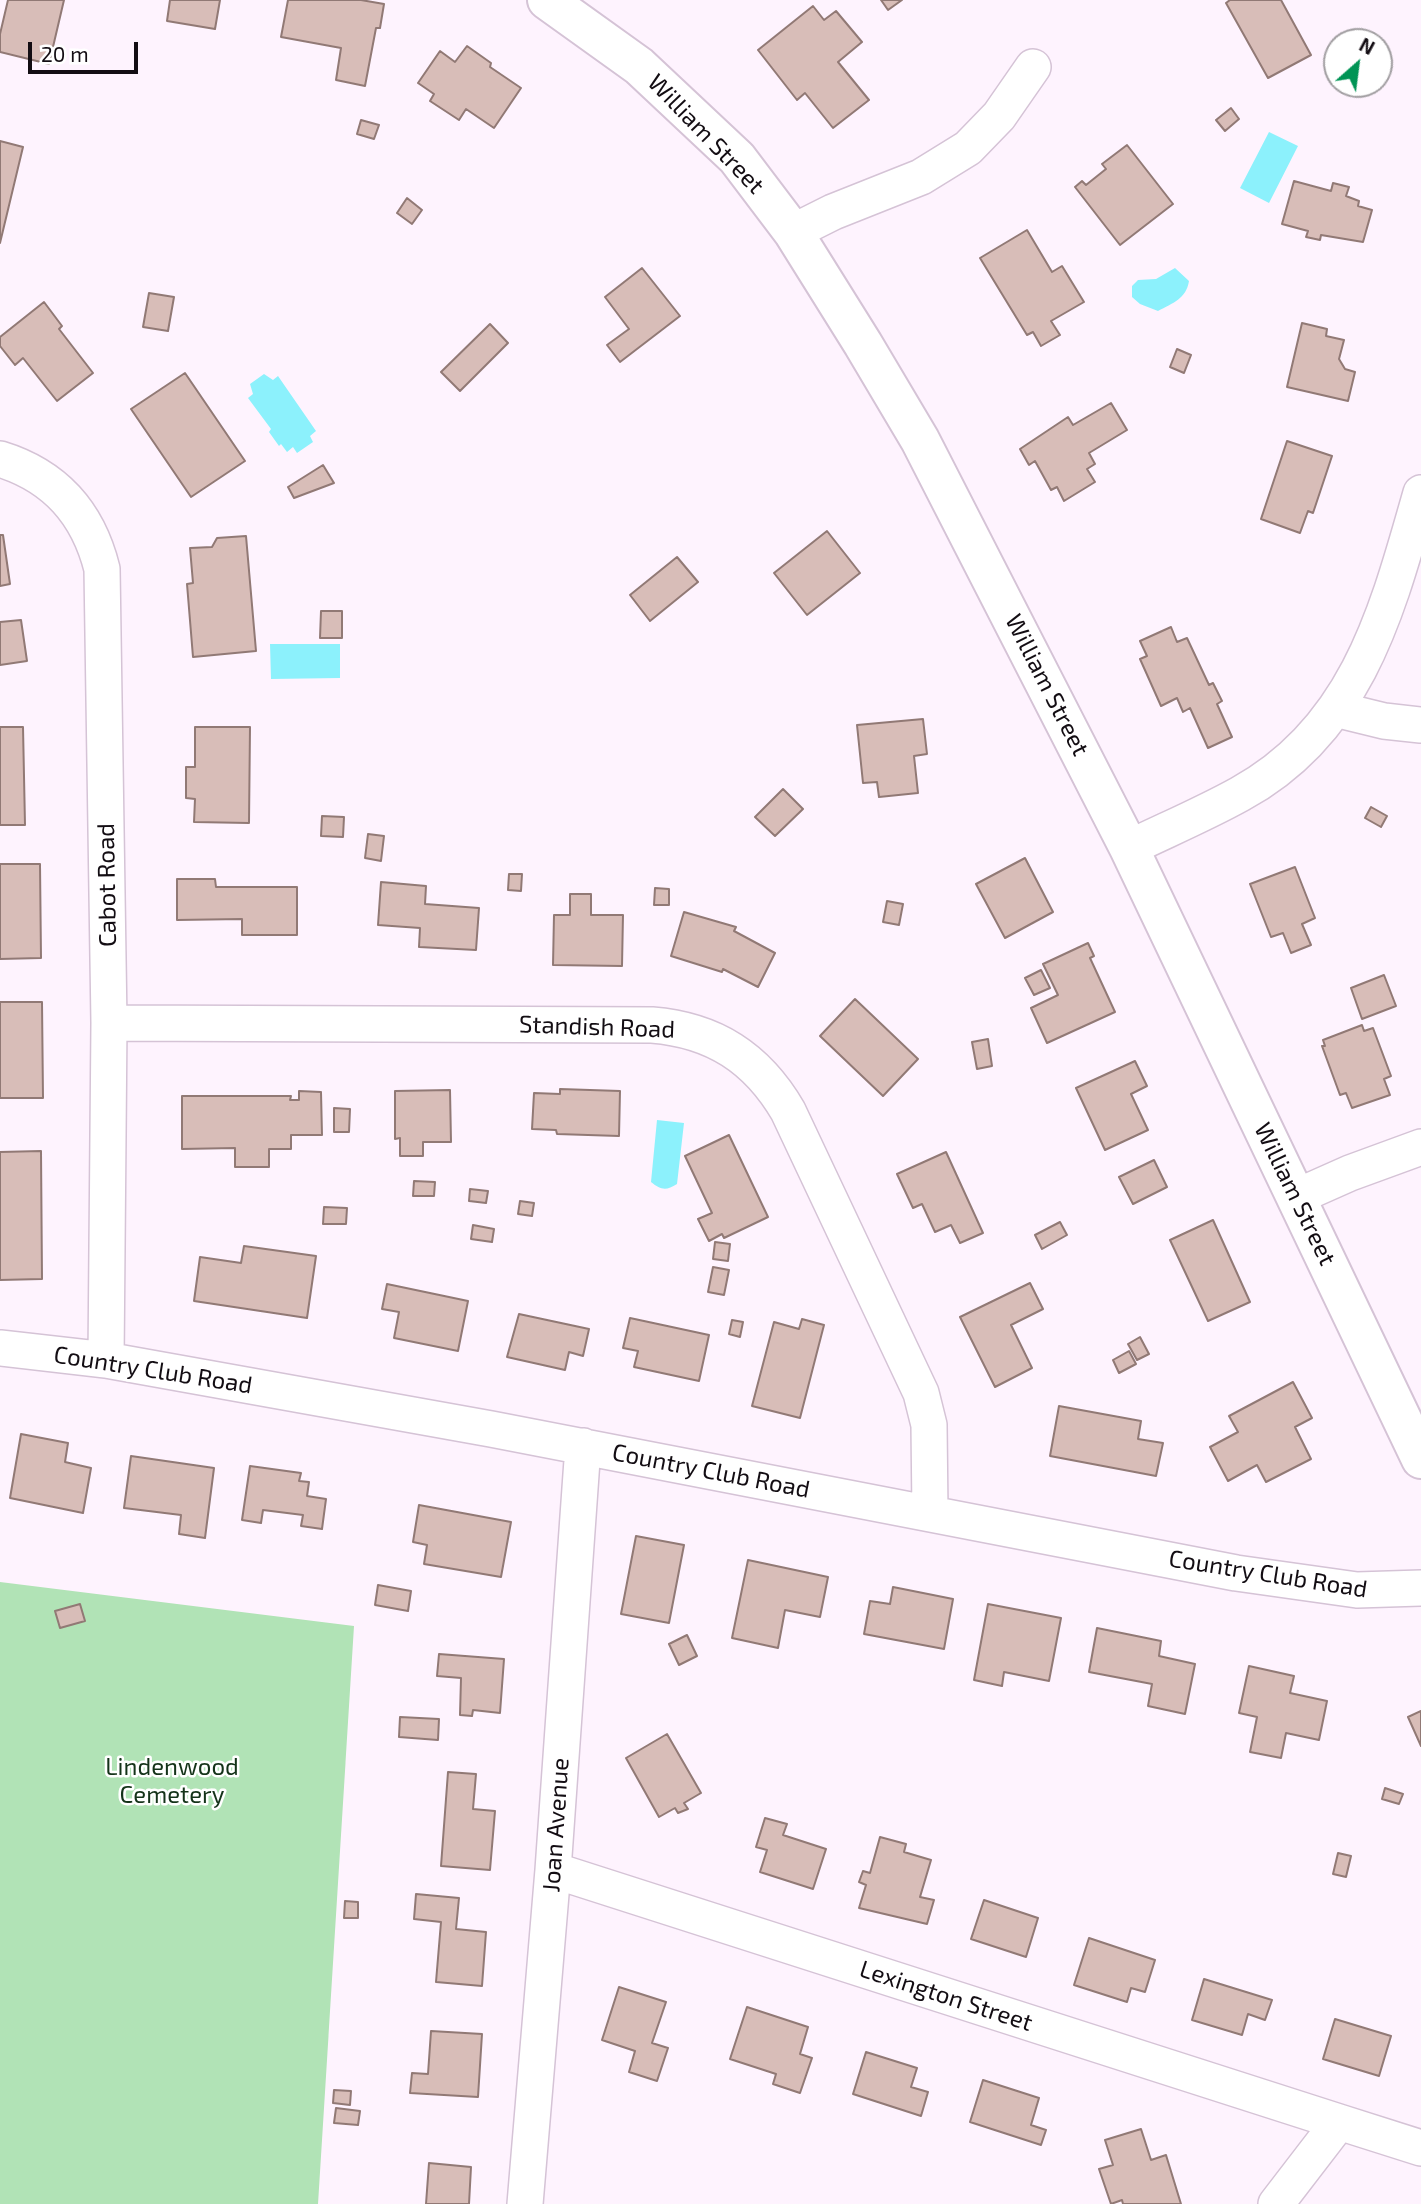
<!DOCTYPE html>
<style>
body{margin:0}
#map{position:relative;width:1421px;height:2204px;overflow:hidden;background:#fef3fe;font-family:"Exo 2",sans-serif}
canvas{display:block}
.north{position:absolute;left:1323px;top:28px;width:70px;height:70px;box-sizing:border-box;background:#fff;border:2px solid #a19ea1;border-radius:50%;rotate:28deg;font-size:19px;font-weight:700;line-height:28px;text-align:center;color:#130d13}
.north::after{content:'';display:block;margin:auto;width:24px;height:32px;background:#009455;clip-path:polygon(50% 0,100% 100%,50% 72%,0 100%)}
.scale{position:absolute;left:28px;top:42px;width:110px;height:32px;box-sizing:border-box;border:4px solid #130d13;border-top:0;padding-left:9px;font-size:21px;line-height:24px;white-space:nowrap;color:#130d13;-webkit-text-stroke:5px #fff;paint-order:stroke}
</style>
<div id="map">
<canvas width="1421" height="2204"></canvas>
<div class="north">N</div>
<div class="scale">20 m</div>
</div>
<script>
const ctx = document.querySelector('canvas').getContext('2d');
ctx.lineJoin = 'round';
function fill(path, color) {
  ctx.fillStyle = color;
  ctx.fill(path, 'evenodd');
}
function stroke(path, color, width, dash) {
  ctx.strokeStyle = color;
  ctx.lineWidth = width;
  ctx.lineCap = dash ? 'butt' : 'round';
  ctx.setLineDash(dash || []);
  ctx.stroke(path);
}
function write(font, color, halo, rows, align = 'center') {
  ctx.font = font + ' "Exo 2",sans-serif';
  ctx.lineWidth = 5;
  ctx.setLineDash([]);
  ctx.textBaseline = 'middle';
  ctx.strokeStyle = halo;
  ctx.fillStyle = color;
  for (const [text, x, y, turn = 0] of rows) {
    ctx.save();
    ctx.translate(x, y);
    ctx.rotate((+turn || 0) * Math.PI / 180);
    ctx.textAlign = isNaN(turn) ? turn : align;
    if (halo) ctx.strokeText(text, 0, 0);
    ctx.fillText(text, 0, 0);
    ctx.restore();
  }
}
fill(new Path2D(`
 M0,1582L354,1626L318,2204H0Z`), '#b1e3b6');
fill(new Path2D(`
 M1269,132L1298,146L1269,203L1240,188Z
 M1175,268L1189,281C1186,299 1173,303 1158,311L1140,304L1132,297V286L1138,280L1156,279Z
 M264,374L273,380L278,376L316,431L310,436L313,442L297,453L293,447L287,452L281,444L279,446L269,432L271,429L248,398L253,394L250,384Z
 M270,644H340V678L271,679Z
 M657,1120L684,1123L677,1184C666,1191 661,1190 651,1182Z`), '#8cf1fc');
const building = new Path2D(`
 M8,0H64L49,64L0,52V34Z
 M170,0H220L215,29L167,21Z
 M288,0H361L384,4L380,28H376L365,86L336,80L341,48L281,37Z
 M881,0H902L888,10Z
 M1230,0H1281L1311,55L1268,78L1226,3Z
 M813,6L824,20L836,11L862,42L838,62L869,100L833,128L805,93L797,100L758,50Z
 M467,46L491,63L490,67L521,88L494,128L466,109L459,120L430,101L434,94L418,83L440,51L455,62Z
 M1231,108L1239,119L1225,131L1216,120Z
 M361,120L379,125L374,139L357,134Z
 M0,141L23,147L0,243Z
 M1127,145L1173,204L1120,245L1075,187L1082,181L1086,185L1106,169L1102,164Z
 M1294,181L1331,191L1333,183L1349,187L1346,196L1359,201L1358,206L1372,210L1363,242L1321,235L1320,240L1306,237L1308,231L1282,224Z
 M407,198L422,210L412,224L397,213Z
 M1027,230L1052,272L1062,266L1084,302L1051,321L1060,335L1041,346L1033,332L1027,335L980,258Z
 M642,268L680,316L620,362L607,345L629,329L605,297Z
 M149,293L174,297L168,331L143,327Z
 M44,302L62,326L59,329L93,373L57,401L23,358L15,365L0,346V337Z
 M1302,323L1327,329L1326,336L1344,340L1339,359L1345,369L1355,372L1348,401L1287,387Z
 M490,324L508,343L460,391L441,372Z
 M1177,349L1191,355L1184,373L1170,367Z
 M185,373L245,461L191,497L131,409Z
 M1111,403L1127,430L1089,453L1095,464L1087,469L1095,482L1064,501L1057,487L1051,490L1035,461L1029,465L1020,449L1068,417L1073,425Z
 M1287,441L1332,456L1313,513L1308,511L1300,533L1261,519Z
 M323,465L334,483L294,498L288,487Z
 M827,531L860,573L807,615L774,573Z
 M0,535H3L10,584L0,586Z
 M246,536L256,651L193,657L187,584L193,583L190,548L212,547L217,538Z
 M677,557L698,582L650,621L630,595Z
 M321,611H342V638H320Z
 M21,620L27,661L0,665V622Z
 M1171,627L1177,642L1187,638L1209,685L1213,683L1222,701L1217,704L1232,737L1208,748L1190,708L1183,712L1177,698L1161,706L1140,659L1147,656L1140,641Z
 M923,719L927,754L914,756L918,793L879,797L877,782L863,783L857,725Z
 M0,727H23L25,825H0Z
 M195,727H250L249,823L194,822L195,799L186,798V767H195Z
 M783,789L803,809L775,836L755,817Z
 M1371,807L1387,816L1381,827L1365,818Z
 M322,816L344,817L343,837L321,836Z
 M368,834L384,836L381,861L365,858Z
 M1025,858L1053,912L1005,938L976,884Z
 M0,864H40L41,958L0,959Z
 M1295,867L1315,918L1302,924L1311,945L1291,953L1283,933L1271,937L1250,884Z
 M509,874H522L521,891L508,890Z
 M177,879H215L216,887H297V935H242V919L177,920Z
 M381,882L426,886L425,904L479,908L476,950L419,947L420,928L378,925Z
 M655,888L669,889V905H654Z
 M570,894H591V915H623L622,966L553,965L554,915H570Z
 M887,901L903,904L899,925L883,922Z
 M684,912L736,927L734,931L775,953L758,987L723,969L722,972L671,956Z
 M1088,943L1094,956L1090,958L1115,1012L1047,1043L1031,1008L1058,995L1043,964Z
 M1041,970L1050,988L1034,995L1025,978Z
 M1384,975L1396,1006L1362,1019L1351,988Z
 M855,999L918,1059L883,1096L820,1036Z
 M0,1002H42L43,1098H0Z
 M1362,1025L1364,1031L1373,1028L1391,1076L1384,1079L1390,1095L1352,1108L1346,1093L1340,1095L1322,1046H1325L1323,1040Z
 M988,1039L992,1066L977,1069L972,1042Z
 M1135,1061L1147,1086L1131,1094L1148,1130L1105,1150L1076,1088Z
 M560,1089L620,1091L619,1136L557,1134L556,1130L532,1129L534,1093L560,1094Z
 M450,1090L451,1142H423V1156H400V1138L395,1139V1091Z
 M299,1091L321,1092L322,1135H291V1149H269V1167H235V1148L182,1149V1096H291L290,1100H299Z
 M334,1108L350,1109L349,1132H334Z
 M729,1135L768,1217L724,1238L722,1234L709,1241L698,1219L712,1213L685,1156Z
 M41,1151L42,1279L0,1280V1152Z
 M946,1152L983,1233L960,1243L951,1225L935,1232L922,1204L913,1208L897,1174Z
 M1154,1160L1167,1187L1133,1204L1119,1177Z
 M414,1181L435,1182L434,1196H413Z
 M470,1189L488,1191L486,1203L469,1201Z
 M520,1201L534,1203L532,1216L518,1214Z
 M324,1207L347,1208L346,1224H323Z
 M1213,1220L1250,1302L1208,1321L1170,1240Z
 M1060,1222L1067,1235L1042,1249L1035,1235Z
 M473,1225L494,1229L492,1242L471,1239Z
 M715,1242L730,1244L728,1261L713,1259Z
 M244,1246L316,1256L307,1318L194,1301L200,1257L241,1263Z
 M713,1267L729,1270L724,1295L708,1292Z
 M1030,1283L1043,1309L1011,1325L1032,1368L995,1387L960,1317Z
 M387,1284L468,1301L458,1351L394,1338L399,1312L382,1309Z
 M519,1314L589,1329L583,1356L569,1352L565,1370L507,1357Z
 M630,1318L709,1335L699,1381L634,1367L638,1351L623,1348Z
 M802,1319L824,1325L800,1418L752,1406L774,1322L799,1329Z
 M732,1320L743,1322L740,1337L729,1334Z
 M1140,1337L1149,1354L1137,1360L1128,1344Z
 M1129,1351L1136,1364L1119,1373L1113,1360Z
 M1293,1382L1312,1418L1295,1427L1311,1459L1266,1482L1257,1465L1228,1481L1210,1447L1238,1432L1229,1416Z
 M1059,1406L1141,1421L1138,1439L1163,1443L1156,1476L1050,1456Z
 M21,1434L68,1443L65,1462L91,1468L83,1513L10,1498Z
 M131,1456L214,1468L205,1538L179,1534L181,1515L124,1508Z
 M250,1466L301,1473L299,1481L309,1482L307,1496L326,1499L322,1529L301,1526L303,1515L263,1510L261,1523L242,1520Z
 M419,1505L511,1522L501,1577L424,1564L427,1545L413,1542Z
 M636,1536L684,1545L669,1623L621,1614Z
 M748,1560L828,1577L820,1617L785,1610L778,1648L732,1638Z
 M378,1585L411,1591L408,1611L375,1605Z
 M893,1587L953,1599L944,1649L864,1634L870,1601L890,1604Z
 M80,1604L85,1621L60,1628L55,1611Z
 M988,1604L1061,1618L1049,1681L1004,1672L1002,1686L974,1680Z
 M1097,1628L1161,1641L1159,1656L1195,1664L1185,1714L1148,1706L1152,1684L1089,1672Z
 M687,1635L697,1656L679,1665L669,1644Z
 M439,1654L504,1659L500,1713L473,1710L472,1716L460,1715L461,1678L437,1676Z
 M1249,1666L1294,1676L1290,1693L1327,1701L1319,1740L1286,1733L1281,1758L1250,1752L1257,1717L1239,1713Z
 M1421,1711V1746L1408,1717Z
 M400,1717L439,1719L438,1740L399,1737Z
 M667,1734L701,1793L684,1803L688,1809L678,1813L675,1808L659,1817L626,1758Z
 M448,1772L476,1774L473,1809L495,1811L490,1870L441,1866Z
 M1385,1788L1403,1794L1399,1804L1382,1799Z
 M765,1818L787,1824L783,1835L826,1849L813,1889L760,1872L767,1850L756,1847Z
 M880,1837L906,1844L904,1852L931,1860L920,1897L934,1900L927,1924L859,1908L866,1885L859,1882L863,1871L870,1873Z
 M1338,1853L1351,1856L1346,1877L1333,1874Z
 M416,1894L459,1898L456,1929L486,1932L482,1986L436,1982L441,1922L414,1919Z
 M984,1900L1038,1918L1026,1957L971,1939Z
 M345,1901L358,1902V1918H344Z
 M1089,1938L1155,1960L1145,1992L1131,1988L1127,2002L1074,1985Z
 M1204,1979L1272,2000L1265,2020L1248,2014L1242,2035L1192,2020Z
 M619,1987L666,2002L652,2043L668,2048L657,2081L629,2072L635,2051L602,2040Z
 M747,2007L808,2027L800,2054L812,2058L800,2093L773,2084L776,2074L730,2059Z
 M1335,2019L1391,2036L1379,2076L1323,2059Z
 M431,2031L482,2034L478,2097L410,2093L412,2073L428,2074Z
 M866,2052L917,2068L911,2087L928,2092L921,2116L853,2094Z
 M983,2080L1039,2098L1031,2125L1046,2130L1041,2145L970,2122Z
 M334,2090L351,2091L350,2105L333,2103Z
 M336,2108L360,2111L358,2125L334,2123Z
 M1141,2129L1151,2160L1166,2155L1181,2204H1123L1122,2200L1111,2204L1099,2169L1113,2165L1105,2140Z
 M429,2163L471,2167L469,2204H426Z`);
fill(building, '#d8bdb8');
stroke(building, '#917975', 2);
const street = new Path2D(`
 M793,232L833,212L921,177L968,148L999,116L1033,67
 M0,459C55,476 88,513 102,569L109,1023L106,1360
 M1335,709L1384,721L1421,725
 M1129,848C1166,830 1204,814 1240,794C1357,730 1387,612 1421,493
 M109,1023L652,1025C714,1030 757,1058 788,1111L921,1393L929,1425L930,1512
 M1296,1197L1350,1173L1421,1147
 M0,1348L106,1360L491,1429L1236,1573L1357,1590L1421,1588
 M553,1870L1339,2122
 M525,2204L553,1870L583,1446
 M1276,2204L1339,2122L1421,2148`);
const secondary = new Path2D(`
 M547,0L639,66L737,158L793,232L863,344L920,440L1129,848L1421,1459`);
stroke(street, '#d5c3d6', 38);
stroke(secondary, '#d5c3d6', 42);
stroke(street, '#fff', 35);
stroke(secondary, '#fff', 38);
write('24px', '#130d13', '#fff', [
 ["William Street",706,134,46],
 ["William Street",1047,685,63],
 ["Cabot Road",107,885,-91],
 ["Standish Road",597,1027,2],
 ["William Street",1295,1194,64],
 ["Country Club Road",153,1370,9],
 ["Country Club Road",711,1471,11],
 ["Country Club Road",1268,1574,9],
 ["Joan Avenue",556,1825,-86],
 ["Lexington Street",946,1996,18]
]);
write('24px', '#143319', '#fff', [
 ["Lindenwood",172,1767],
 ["Cemetery",172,1795]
]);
</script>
